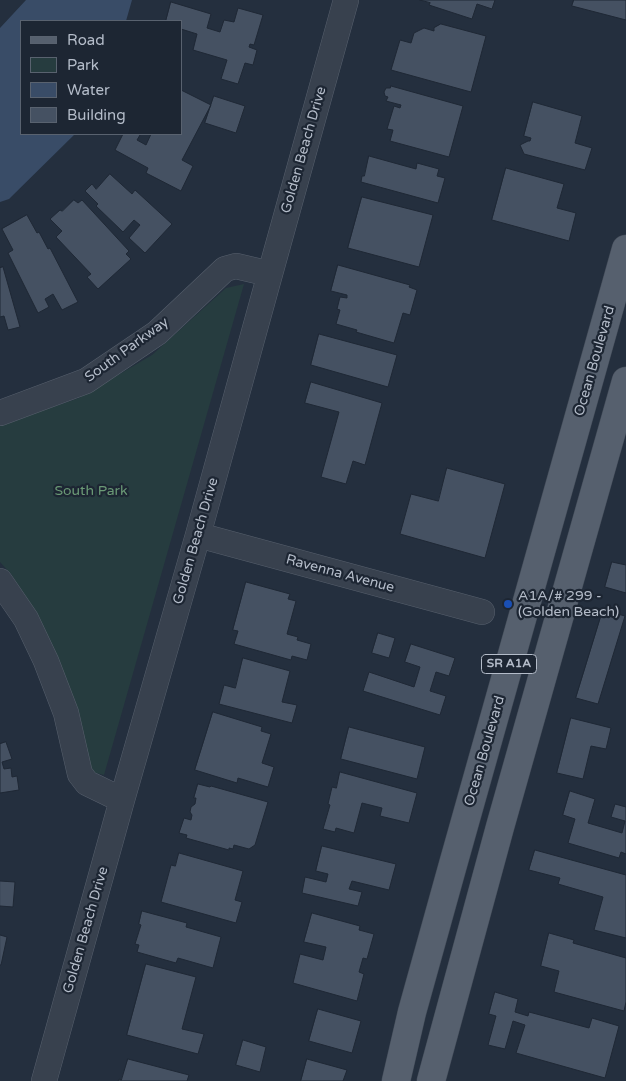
<!DOCTYPE html>
<style>
body{margin:0}
#map{position:relative;width:626px;height:1081px;overflow:hidden;background:#242f3e;font-family:"Varela Round",sans-serif}
canvas{display:block}
.legend{position:absolute;left:20px;top:20px;width:162px;height:115px;box-sizing:border-box;background:#1d2633;border:1px solid #59626f;margin:0;padding:6px 9px;list-style:none;font-size:15px;color:#b4bcc9}
.legend li{display:flex;align-items:center;gap:10px;height:25px}
.legend b{width:25px;border:1px solid #59626f}
</style>
<div id="map">
<canvas width="626" height="1081"></canvas>
<ul class="legend">
<li><b style="height:6px;background:#56606e"></b>Road</li>
<li><b style="height:14px;background:#263c3f"></b>Park</li>
<li><b style="height:14px;background:#394c67"></b>Water</li>
<li><b style="height:14px;background:#455162"></b>Building</li>
</ul>
</div>
<script>
const ctx = document.querySelector('canvas').getContext('2d');
ctx.lineJoin = 'round';
function fill(path, color) {
  ctx.fillStyle = color;
  ctx.fill(path, 'evenodd');
}
function stroke(path, color, width, dash) {
  ctx.strokeStyle = color;
  ctx.lineWidth = width;
  ctx.lineCap = dash ? 'butt' : 'round';
  ctx.setLineDash(dash || []);
  ctx.stroke(path);
}
function write(font, color, halo, rows, align = 'center') {
  ctx.font = font + ' "Varela Round",sans-serif';
  ctx.lineWidth = 4.5;
  ctx.setLineDash([]);
  ctx.textBaseline = 'middle';
  ctx.strokeStyle = halo;
  ctx.fillStyle = color;
  for (const [text, x, y, turn = 0] of rows) {
    ctx.save();
    ctx.translate(x, y);
    ctx.rotate((+turn || 0) * Math.PI / 180);
    ctx.textAlign = isNaN(turn) ? turn : align;
    if (halo) ctx.strokeText(text, 0, 0);
    ctx.fillText(text, 0, 0);
    ctx.restore();
  }
}
fill(new Path2D(`
 M244,284L104,775L92,772L44,628L11,574L0,562V425L79,398L152,355L226,288Z`), '#263c3f');
fill(new Path2D(`
 M26,0H132L126,21H21V134H75L9,199L0,202V28Z`), '#394c67');
const building = new Path2D(`
 M420,0H495L492,9L477,4L472,19L429,5L430,3Z
 M574,0H626V20L572,6Z
 M171,2L211,14L207,28L220,32L224,20L234,22L238,8L263,15L254,45L250,44L249,47L257,50L253,65L245,63L238,84L221,79L227,60L193,50L197,34L181,29V21H166Z
 M441,24L486,36L471,92L391,70L400,40L411,43L414,33L424,28L434,31V28Z
 M391,86L463,106L449,157L390,141L393,130L387,129L394,106L400,108L401,105L386,101L388,97L385,96L384,92L386,88H390Z
 M181,90L211,105L182,160L193,166L181,191L146,173L148,168L115,150L123,134H138L140,135L137,140L146,145L151,134H181Z
 M214,96L245,106L236,133L205,123Z
 M533,102L582,116L575,143L592,148L585,170L524,154L520,145L528,141H530L531,138L524,136Z
 M369,156L416,169L417,163L439,169L437,176L445,178L438,203L361,182L362,176H364Z
 M506,168L564,184L557,208L576,213L569,241L492,220Z
 M110,174L132,194L135,190L172,224L145,253L129,238L140,225L134,220L123,232L96,206L98,204L85,191L92,184L96,189Z
 M362,197L433,215L419,267L348,248Z
 M74,200L78,203L82,200L129,251L126,254L131,259L98,289L87,277L91,274L56,237L62,231L50,219L60,210L62,211Z
 M27,215L37,233L39,232L48,249L50,248L78,302L62,310L53,294L45,299L49,307L38,313L8,253L13,250L2,229Z
 M338,265L410,285L409,287L417,290L410,315L403,313L394,343L356,332L357,330L336,324L340,310L337,309L340,297L347,298V295L331,291Z
 M3,267L20,327L8,330L4,316L0,317V268Z
 M319,334L397,355L388,387L311,365Z
 M311,382L382,403L365,465L353,461L346,484L321,477L339,412L305,403Z
 M447,468L505,484L485,558L400,534L411,494L438,501Z
 M612,562L626,565V593L605,587Z
 M246,582L290,594L288,599L296,601L287,634L298,637L297,640L311,644L307,660L292,656L291,660L234,644L238,631L233,630Z
 M603,610L625,616L598,704L576,698Z
 M378,633L395,638L389,658L372,653Z
 M411,644L455,658L449,676L436,672L430,691L446,696L440,715L363,691L369,672L414,687L420,667L405,662Z
 M243,658L290,671L282,702L297,705L292,723L219,704L224,685L235,688Z
 M213,712L262,727L261,731L271,734L262,763L274,767L268,787L238,778L237,783L195,770Z
 M571,718L611,728L606,749L591,746L583,779L557,773Z
 M349,727L425,747L417,779L341,759Z
 M6,742L12,759L2,762L4,769L11,768L12,777L17,776L19,790L0,793V744Z
 M340,772L417,793L409,823L380,816L382,808L362,803L354,833L336,828L335,832L323,829L330,805L328,804L332,787L336,788Z
 M198,784L210,787L211,786L268,802L255,845L249,849L234,845L233,849L229,848V850L186,838L187,835L179,833L184,818L191,820L192,815L190,812L191,807L195,804L196,798H194Z
 M570,791L595,799L588,823L622,833L625,821L611,817L615,804L626,807V854L621,852L619,858L568,843L575,819L563,815Z
 M322,846L396,864L389,890L352,881L349,889L362,892L358,906L302,893L305,877L326,882L328,874L316,871Z
 M535,850L626,875V938L594,930L603,897L558,884L560,878L529,870Z
 M179,853L243,871L235,900L242,902L236,923L161,902L171,865L175,866Z
 M0,881L15,882L13,907L0,906Z
 M142,911L187,923L186,927L221,937L213,968L178,958L176,963L137,952L139,945L135,944L141,925L139,924Z
 M312,913L360,926L359,930L374,934L367,959L363,958L359,972L364,974L357,1001L293,983L300,954L323,960L326,947L304,942Z
 M549,933L574,940L573,943L626,958V1002L624,1011L554,992L559,971L541,966Z
 M0,935L7,937L1,965H0Z
 M146,964L196,977L182,1029L204,1034L198,1054L127,1035Z
 M495,992L518,999L515,1012L528,1016L529,1012L589,1028L592,1018L619,1026L605,1078L516,1053L525,1025L513,1021L505,1049L488,1045L496,1016L489,1014Z
 M318,1009L361,1021L352,1053L309,1041Z
 M243,1040L266,1047L260,1072L236,1065Z
 M128,1059L189,1075L187,1081H118L119,1079L121,1080Z
 M307,1059L347,1070L343,1081H301Z`);
fill(building, '#455162');
stroke(building, '#1f2835', 1);
const minor = new Path2D(`
 M0,413L86,381L157,333L225,269L236,266L270,274
 M198,535L482,612
 M0,581L26,619L46,661L66,713L80,774L87,783L122,800
 M44,1081L122,800L198,535L270,274L346,0`);
const major = new Path2D(`
 M396,1081L412,1012L452,868L626,249
 M431,1081L500,827L626,381`);
stroke(minor, '#565f6c', 26);
stroke(major, '#414a57', 29);
stroke(minor, '#38414e', 25);
stroke(major, '#56606e', 28);
for (const [x, y, r, color] of [
 [508,604,5,"#1a4fb4"]
]) {
  const dot = new Path2D();
  dot.arc(x, y, r, 0, 2 * Math.PI);
  ctx.fillStyle = color;
  ctx.fill(dot);
  stroke(dot, '#1d2633', 2);
}
for (const [x, y, w] of [
 [509,664,55]
]) {
  const box = new Path2D();
  box.roundRect(x - w / 2, y - 9.5, w, 19, 4);
  ctx.fillStyle = '#1d2633';
  ctx.fill(box);
  stroke(box, '#b4bcc9', 1);
}
write('bold 12px', '#b4bcc9', null, [
 ["SR A1A",509,664]
]);
write('14px', '#b4bcc9', '#1d2633', [
 ["Golden Beach Drive",304,150,-74],
 ["South Parkway",127,350,-36],
 ["Ocean Boulevard",595,361,-74],
 ["Golden Beach Drive",196,541,-74],
 ["Ravenna Avenue",340,574,15],
 ["Ocean Boulevard",485,751,-74],
 ["Golden Beach Drive",86,930,-74]
]);
write('14px', '#6b9a76', '#1d2633', [
 ["South Park",91,491]
]);
write('14px', '#b4bcc9', '#1d2633', [
 ["A1A/# 299 -",518,596],
 ["(Golden Beach)",518,612]
], 'left');
</script>
